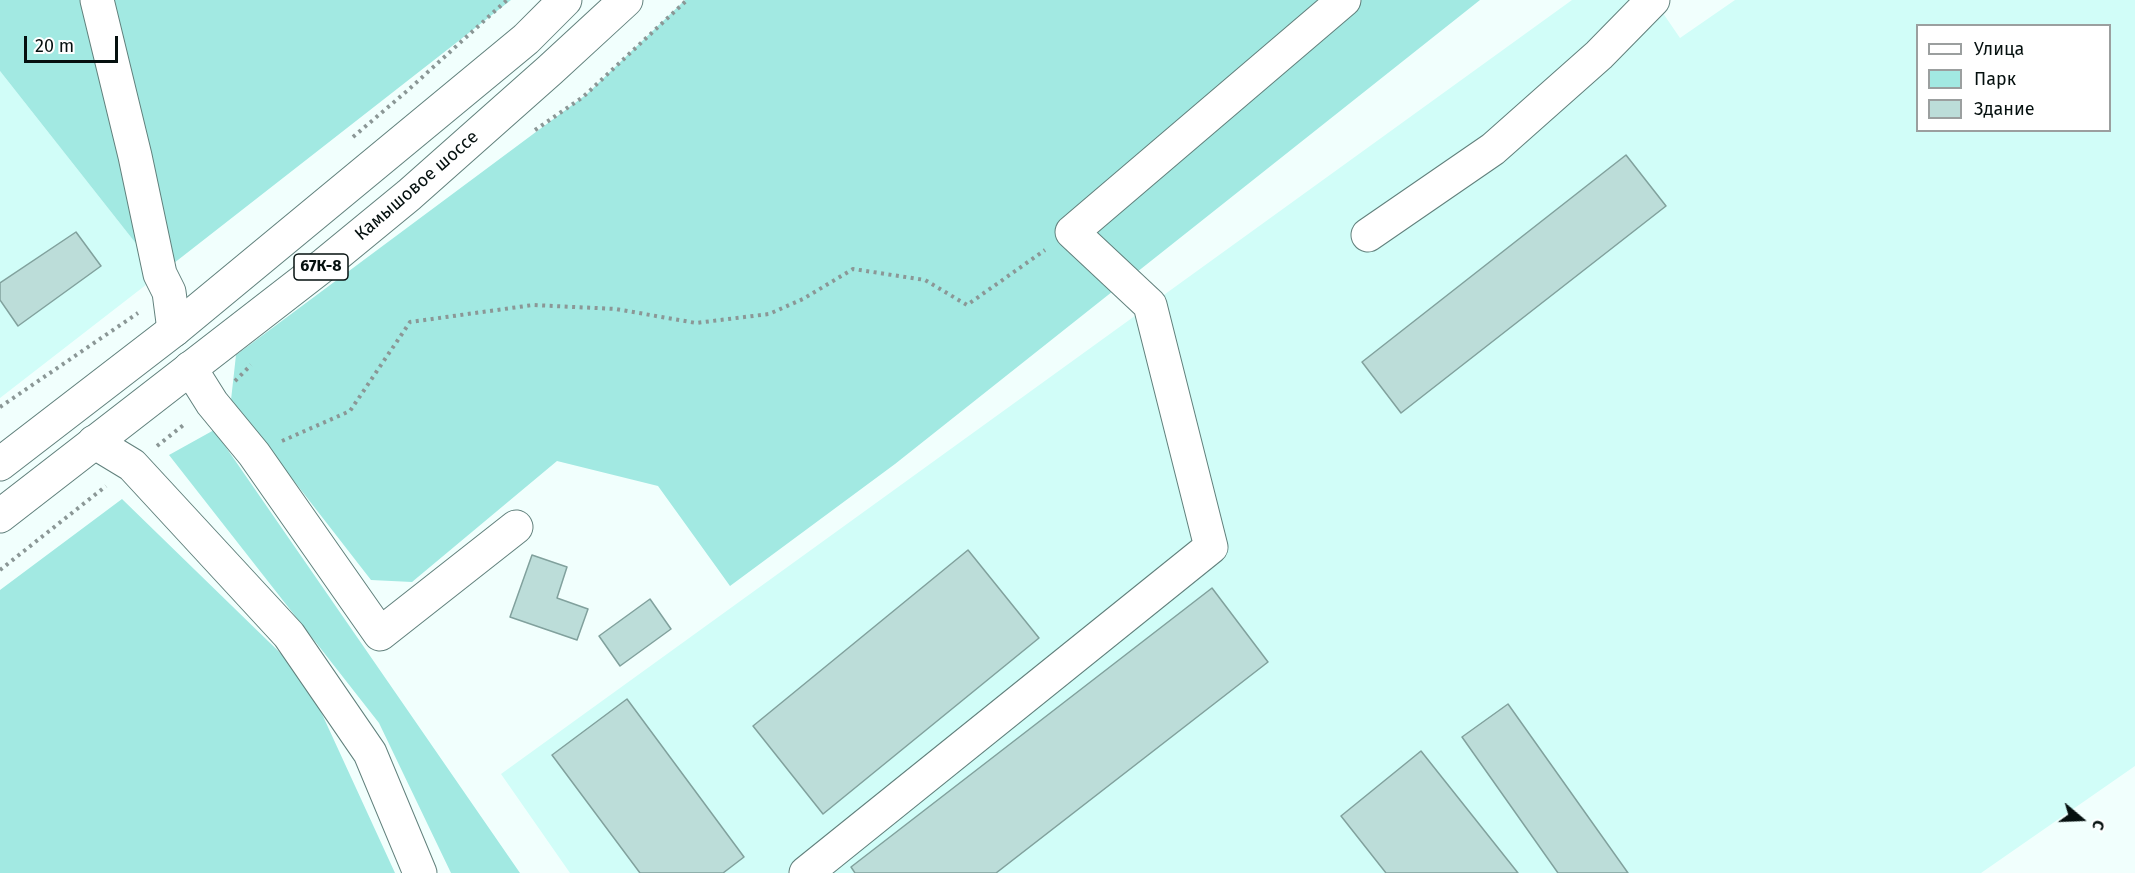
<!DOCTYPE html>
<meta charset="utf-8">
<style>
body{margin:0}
#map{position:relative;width:2135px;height:873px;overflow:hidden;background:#f1fffd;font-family:"Fira Sans",sans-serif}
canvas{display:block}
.legend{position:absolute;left:1916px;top:24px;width:195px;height:108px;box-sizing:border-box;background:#fff;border:2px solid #9b9f9f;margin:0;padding:8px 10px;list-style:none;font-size:18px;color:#05100f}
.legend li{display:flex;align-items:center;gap:12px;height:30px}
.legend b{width:30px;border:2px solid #9b9f9f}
.north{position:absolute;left:2051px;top:789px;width:60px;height:60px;-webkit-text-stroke:4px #fff;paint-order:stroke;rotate:109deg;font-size:16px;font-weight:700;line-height:24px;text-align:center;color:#05100f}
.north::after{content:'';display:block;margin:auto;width:21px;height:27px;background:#05100f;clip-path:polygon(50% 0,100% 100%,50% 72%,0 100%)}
.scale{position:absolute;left:24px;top:36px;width:94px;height:27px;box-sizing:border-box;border:3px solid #05100f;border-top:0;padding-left:8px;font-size:18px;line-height:21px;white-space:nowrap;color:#05100f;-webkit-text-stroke:4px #fff;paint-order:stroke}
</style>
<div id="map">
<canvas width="2135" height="873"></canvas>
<ul class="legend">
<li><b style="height:8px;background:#fff"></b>Улица</li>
<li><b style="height:16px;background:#a2e9e2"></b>Парк</li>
<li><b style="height:16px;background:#bcddd9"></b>Здание</li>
</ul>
<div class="north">С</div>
<div class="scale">20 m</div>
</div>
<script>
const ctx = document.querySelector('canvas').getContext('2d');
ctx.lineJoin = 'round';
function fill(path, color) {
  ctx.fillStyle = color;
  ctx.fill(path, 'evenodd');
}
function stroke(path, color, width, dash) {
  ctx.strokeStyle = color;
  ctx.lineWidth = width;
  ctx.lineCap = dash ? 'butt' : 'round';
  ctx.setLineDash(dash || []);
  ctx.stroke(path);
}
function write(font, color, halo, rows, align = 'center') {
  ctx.font = font + ' "Fira Sans",sans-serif';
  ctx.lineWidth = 5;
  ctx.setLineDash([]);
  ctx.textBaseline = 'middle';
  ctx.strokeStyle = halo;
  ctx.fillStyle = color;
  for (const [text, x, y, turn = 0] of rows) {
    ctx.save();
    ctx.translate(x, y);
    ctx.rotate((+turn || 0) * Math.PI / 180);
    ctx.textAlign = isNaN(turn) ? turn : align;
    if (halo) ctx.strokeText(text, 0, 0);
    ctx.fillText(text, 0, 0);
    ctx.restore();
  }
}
fill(new Path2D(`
 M1572,0H1654L1680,38L1735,0H2135V766L1981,873H570L501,774ZM1918,26H2110V130H1918Z
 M0,71L160,274L0,398Z`), '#d1fdf8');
fill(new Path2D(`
 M0,0H511L160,274L0,71Z
 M685,0H1480L895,464L730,586L658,486L557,461L412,582L371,580L231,400L236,355L587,94Z
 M214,430L520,873H451L379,723L169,455Z
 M122,499L305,677L395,873H0V590Z`), '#a2e9e2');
const building = new Path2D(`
 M1626,155L1666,206L1401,413L1362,362Z
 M76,232L101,266L18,326L0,300V283Z
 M968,550L1039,638L823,814L753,726Z
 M532,555L567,567L557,598L588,609L577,640L510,617Z
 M1212,588L1268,662L996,873H855L851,867Z
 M650,599L671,629L620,666L599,636Z
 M627,699L744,857L723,873H640L552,755Z
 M1508,704L1628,873H1558L1462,737Z
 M1421,751L1518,873H1386L1341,816Z`);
fill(building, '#bcddd9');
stroke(building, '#81a19d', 1.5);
const minor = new Path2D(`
 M97,0L135,156L160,274L169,292L174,330
 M1368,235L1493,149L1599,55L1653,0
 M190,368L212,403L254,454L380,634L516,527
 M94,442L132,465L289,635L370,753L420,873
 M806,873L1211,547L1150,305L1072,232L1344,0`);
const major = new Path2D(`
 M0,464L174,330L526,39L565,0
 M0,516L325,264L409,195L550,70L626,0`);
stroke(minor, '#61807c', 35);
stroke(major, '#61807c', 35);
stroke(new Path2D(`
 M535,130L583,97L687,0
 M353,137L407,91L507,0
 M235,381L251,365
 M0,407L138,313
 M282,441L350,411L410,322L533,305L616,309L696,323L769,314L803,299L853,269L925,280L967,305L1045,250
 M157,446L186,423
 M0,570L106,486`), '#8b9796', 4, [3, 4.5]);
stroke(minor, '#fff', 33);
stroke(major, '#fff', 33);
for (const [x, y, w] of [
 [321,267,54]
]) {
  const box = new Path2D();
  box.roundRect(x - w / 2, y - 13, w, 26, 4.5);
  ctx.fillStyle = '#fff';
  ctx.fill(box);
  stroke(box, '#05100f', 1.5);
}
write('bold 16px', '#05100f', null, [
 ["67К-8",321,267]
]);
write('18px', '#05100f', '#fff', [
 ["Камышовое шоссе",417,186,-41]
]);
</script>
